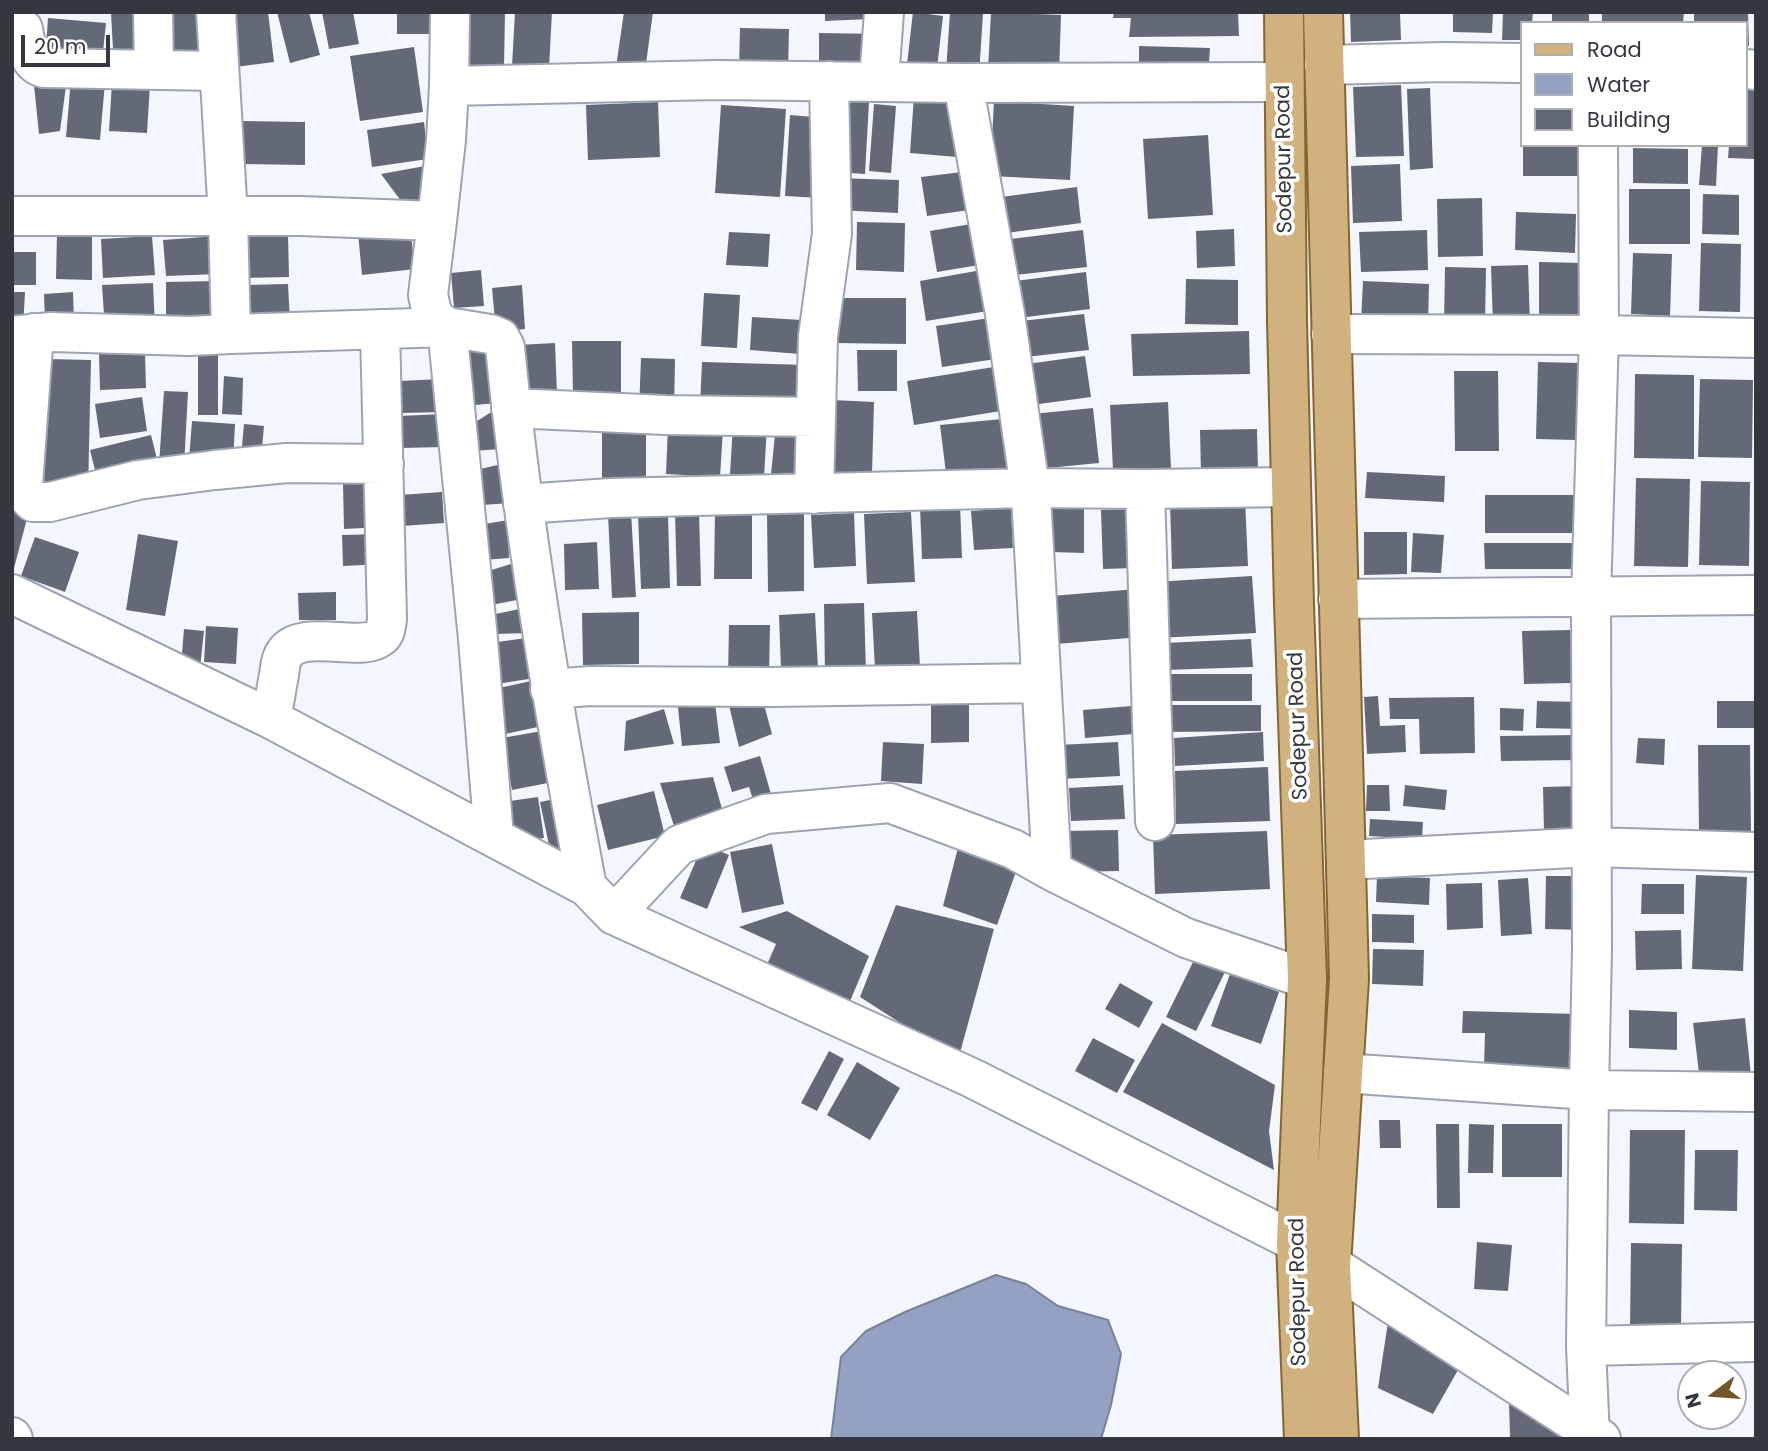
<!DOCTYPE html>
<style>
body{margin:0}
#map{position:relative;width:1768px;height:1451px;overflow:hidden;background:#f3f6fc;font-family:Poppins,sans-serif}
canvas{display:block}
.frame{position:absolute;inset:0;border:14px solid #34373d;pointer-events:none}
.legend{position:absolute;left:1520px;top:21px;width:228px;height:126px;box-sizing:border-box;background:#fff;border:2px solid #aeafb1;margin:0;padding:9px 12px;list-style:none;font-size:21px;color:#34373d}
.legend li{display:flex;align-items:center;gap:14px;height:35px}
.legend b{width:35px;border:2px solid #aeafb1}
.north{position:absolute;left:1677px;top:1360px;width:70px;height:70px;box-sizing:border-box;background:#fff;border:2px solid #aeafb1;border-radius:50%;rotate:254deg;font-size:19px;font-weight:700;line-height:28px;text-align:center;color:#34373d}
.north::after{content:'';display:block;margin:auto;width:24px;height:32px;background:#73562a;clip-path:polygon(50% 0,100% 100%,50% 72%,0 100%)}
.scale{position:absolute;left:21px;top:35px;width:89px;height:32px;box-sizing:border-box;border:4px solid #34373d;border-top:0;padding-left:9px;font-size:21px;line-height:24px;white-space:nowrap;color:#34373d;-webkit-text-stroke:5px #fff;paint-order:stroke}
</style>
<div id="map">
<canvas width="1768" height="1451"></canvas>
<div class="frame"></div>
<ul class="legend">
<li><b style="height:9px;background:#d1b27f"></b>Road</li>
<li><b style="height:19px;background:#94a1c2"></b>Water</li>
<li><b style="height:19px;background:#646977"></b>Building</li>
</ul>
<div class="north">N</div>
<div class="scale">20 m</div>
</div>
<script>
const ctx = document.querySelector('canvas').getContext('2d');
ctx.lineJoin = 'round';
function fill(path, color) {
  ctx.fillStyle = color;
  ctx.fill(path, 'evenodd');
}
function stroke(path, color, width, dash) {
  ctx.strokeStyle = color;
  ctx.lineWidth = width;
  ctx.lineCap = dash ? 'butt' : 'round';
  ctx.setLineDash(dash || []);
  ctx.stroke(path);
}
function write(font, color, halo, rows, align = 'center') {
  ctx.font = font + ' Poppins,sans-serif';
  ctx.lineWidth = 7;
  ctx.setLineDash([]);
  ctx.textBaseline = 'middle';
  ctx.strokeStyle = halo;
  ctx.fillStyle = color;
  for (const [text, x, y, turn = 0] of rows) {
    ctx.save();
    ctx.translate(x, y);
    ctx.rotate((+turn || 0) * Math.PI / 180);
    ctx.textAlign = isNaN(turn) ? turn : align;
    if (halo) ctx.strokeText(text, 0, 0);
    ctx.fillText(text, 0, 0);
    ctx.restore();
  }
}
const water = new Path2D(`
 M996,1275L1026,1284L1058,1306L1108,1320L1121,1354L1111,1405L1101,1439H831L841,1357L866,1331L905,1312Z`);
fill(water, '#94a1c2');
stroke(water, '#77819a', 2);
fill(new Path2D(`
 M146,12L149,65L114,67L111,13Z
 M169,12H210L214,60L160,63Z
 M229,12H268L274,62L235,67Z
 M277,12H309L320,55L290,63Z
 M322,12H353L359,44L329,49Z
 M397,12H430V34H397Z
 M468,12H505L504,66L468,65Z
 M515,12H552L549,68L512,66Z
 M624,12H653L645,71L616,67Z
 M825,12H869V19L825,21Z
 M913,12L943,16L936,77L906,73Z
 M950,12L983,14L979,75L946,72Z
 M991,12L1061,15L1059,74L988,70Z
 M1114,12H1238L1239,36L1129,37L1131,18H1113Z
 M1350,12H1400L1401,40L1351,42Z
 M1453,12H1493L1492,33L1453,32Z
 M1503,12H1533L1532,23H1521V40H1502Z
 M1552,12H1589V23H1552Z
 M1602,12H1684L1683,23H1602Z
 M1694,12H1748L1749,46H1745V23H1694Z
 M48,18L106,23L103,52L46,47Z
 M740,28L789,29L788,72L739,71Z
 M819,33L879,34V75H819Z
 M1139,46L1210,48L1208,78L1139,76Z
 M414,47L423,112L360,121L350,56Z
 M68,71L60,131L39,134L33,75Z
 M71,79L105,82L100,140L66,137Z
 M112,82L150,84L147,133L109,131Z
 M1401,85L1404,156L1356,157L1353,87Z
 M1745,86L1756,87L1755,159L1728,158L1729,145H1745Z
 M1430,88L1433,168L1410,170L1407,89Z
 M914,96L962,101L957,157L910,153Z
 M839,100L869,102L865,174L835,172Z
 M994,101L1074,106L1070,180L990,176Z
 M658,102L660,157L588,160L586,105Z
 M874,104L896,106L891,173L869,171Z
 M721,105L786,109L780,197L715,193Z
 M790,115L825,118L821,198L785,196Z
 M241,121L305,122V165L241,164Z
 M424,122L428,159L372,167L367,130Z
 M1208,135L1213,215L1148,219L1143,139Z
 M1523,145H1583V176H1523Z
 M1702,145H1718L1716,186L1699,185Z
 M1633,148L1688,149V184L1633,183Z
 M1400,164L1402,221L1353,223L1351,166Z
 M425,166L433,208L410,213L381,174Z
 M970,171L976,209L927,216L921,177Z
 M836,178L899,180L898,213L835,210Z
 M1077,187L1081,223L1006,233L1001,197Z
 M1629,189H1690V244H1629Z
 M1703,194L1739,195V235L1702,234Z
 M1482,198L1483,256L1438,257L1437,199Z
 M1516,212L1576,214L1575,253L1515,250Z
 M857,222L905,223L904,272L856,270Z
 M971,224L979,265L937,272L930,231Z
 M410,227L415,269L362,275L358,233Z
 M1234,229L1235,266L1197,268L1196,231Z
 M1083,230L1087,267L1015,275L1011,239Z
 M1427,230L1428,270L1361,272L1359,232Z
 M57,231L92,232V280L56,279Z
 M729,232L770,234L768,267L726,265Z
 M288,235L289,277L243,278L242,236Z
 M152,236L155,275L103,278L101,239Z
 M217,236L219,274L166,276L163,240Z
 M1701,243L1741,244L1740,312L1699,311Z
 M12,252H36V285H12Z
 M1633,253L1672,254L1670,316L1631,314Z
 M1539,262L1585,263V324L1539,323Z
 M1528,265L1530,324L1493,325L1491,266Z
 M1445,267L1486,268L1485,324L1444,323Z
 M987,269L994,310L926,321L920,281Z
 M481,270L484,306L454,308L451,273Z
 M1086,272L1090,309L1019,318L1015,281Z
 M1186,279L1238,280V325L1185,324Z
 M218,281L219,320H166V282Z
 M1363,281L1429,284L1428,325L1361,322Z
 M153,283L155,327L105,329L102,285Z
 M288,284L290,322L248,323L246,285Z
 M522,285L525,329L496,332L492,288Z
 M12,292H25L23,329H12Z
 M73,292L74,322L45,323L44,294Z
 M704,293L740,295L737,348L701,346Z
 M837,298H906V344L836,343Z
 M1084,314L1089,350L1025,357L1021,321Z
 M752,317L802,320L800,354L750,350Z
 M990,318L996,359L942,367L936,326Z
 M1249,331L1250,374L1133,376L1131,334Z
 M493,341L498,403L463,406L458,343Z
 M572,341H621V395H573Z
 M555,343L557,394L521,396L518,345Z
 M857,350H897V391H858Z
 M145,352L146,388L100,390L99,354Z
 M198,352H218V415H198Z
 M1085,356L1091,397L1032,405L1027,364Z
 M641,358L675,359L674,412L639,410Z
 M47,359L91,360L88,492L44,490Z
 M702,362L807,365L806,411L700,407Z
 M1538,362L1580,363L1577,440L1536,439Z
 M1000,366L1007,410L914,425L907,381Z
 M1454,371H1498L1499,451H1455Z
 M1635,374L1694,375V459L1634,458Z
 M224,376L243,378L242,415L222,414Z
 M441,379L443,412L401,413L400,381Z
 M1700,379L1753,380L1752,458L1698,457Z
 M164,391L188,392L184,467L159,465Z
 M142,397L147,431L100,438L95,404Z
 M832,400L874,402L872,474L830,473Z
 M1168,402L1171,469L1113,471L1110,405Z
 M1093,408L1099,463L1037,469L1032,414Z
 M496,409L501,449L473,451L474,423Z
 M443,414L444,447L400,448L399,416Z
 M1012,418L1018,473L947,481L940,425Z
 M192,421L235,424L233,463L189,460Z
 M646,421V479H602V422Z
 M244,424L264,426L261,459L241,457Z
 M733,424L767,426L764,477L730,474Z
 M776,425L810,428L805,478L771,474Z
 M668,426L723,429L720,477L666,474Z
 M1257,429L1258,473L1201,474L1200,430Z
 M151,435L157,459L96,474L90,450Z
 M506,463L511,503L482,505L476,470Z
 M1367,472L1445,476L1444,502L1365,498Z
 M1636,478L1690,479L1688,567L1634,566Z
 M1701,481L1750,482L1749,566L1699,565Z
 M380,483L382,527L344,529L343,484Z
 M442,492L444,523L402,526L400,495Z
 M1485,495H1583L1584,533H1485Z
 M1245,500L1248,566L1172,569L1170,502Z
 M12,503L30,507L13,572H12Z
 M960,504L962,558L922,559L920,506Z
 M1011,508L1013,548L974,550L971,511Z
 M1050,508H1084V553L1050,552Z
 M1133,509L1135,568L1103,569L1101,510Z
 M715,511L752,512V579H714Z
 M631,512L636,597L612,598L608,514Z
 M699,512L701,586H677L675,513Z
 M911,512L915,582L867,584L864,514Z
 M854,513L856,566L814,568L811,515Z
 M668,514L670,588L641,589L638,515Z
 M767,514H804V591L768,592Z
 M508,520L509,558L483,560L485,524Z
 M1364,532H1407V574L1364,575Z
 M1413,533L1444,535L1441,573L1411,572Z
 M138,534L178,541L165,616L126,610Z
 M381,534L382,564L343,566L342,535Z
 M35,537L79,552L65,592L21,576Z
 M597,542L599,589L565,590L564,544Z
 M1484,543H1577L1578,569H1485Z
 M514,563L522,599L481,607L482,573Z
 M1252,576L1256,633L1157,638L1154,582Z
 M1137,589L1141,637L1056,644L1051,596Z
 M336,592V620H299L298,593Z
 M864,603L866,672L825,673L824,604Z
 M529,607L534,633L491,634L486,616Z
 M917,611L920,667L875,669L872,613Z
 M639,612V664L583,665L582,613Z
 M815,613L818,668L781,670L779,615Z
 M729,625H770L769,678L728,677Z
 M206,626L238,628L236,664L204,662Z
 M184,629L204,631L200,668L181,666Z
 M1570,630L1572,683L1524,684L1522,631Z
 M534,637L541,677L497,684L490,643Z
 M1251,639L1253,667L1166,670L1164,643Z
 M1167,674H1252V701H1167Z
 M536,680L547,725L496,736L485,691Z
 M714,695L720,743L682,746L677,698Z
 M1378,696L1380,726L1405,725L1406,752L1367,754L1364,697Z
 M1474,697L1475,753L1420,754L1419,719H1390L1389,698Z
 M728,701H763L772,734L739,747Z
 M931,701H969V742L931,743Z
 M1537,701L1582,702V729L1536,728Z
 M1717,701H1756V728H1717Z
 M1144,705L1146,733L1085,738L1083,710Z
 M1166,705H1261V731L1166,732Z
 M1500,708L1524,709L1523,731L1500,730Z
 M664,709L674,744L624,751L626,721Z
 M553,729L563,780L512,790L502,738Z
 M1263,732L1264,761L1175,766L1174,738Z
 M1579,735V760L1501,761L1500,736Z
 M1638,738L1665,739L1664,765L1636,763Z
 M883,742L924,744L922,784L881,781Z
 M1118,742L1120,776L1060,779L1058,745Z
 M1698,745H1750L1751,834H1699Z
 M760,756L773,801L755,806L749,787L732,792L724,767Z
 M1268,767L1270,821L1176,824L1175,771Z
 M713,777L724,816L677,835L660,783Z
 M1123,785L1125,819L1071,821L1069,788Z
 M1367,785H1389L1390,811H1366Z
 M1405,785L1447,790L1445,810L1403,806Z
 M1581,786V831H1544L1543,787Z
 M654,791L665,836L608,850L597,805Z
 M538,797L544,838L515,842L510,801Z
 M565,797L575,845L550,850L540,802Z
 M1370,819L1423,822L1422,839L1369,836Z
 M1118,830L1119,871L1067,872L1065,831Z
 M1267,831L1270,889L1155,894L1153,835Z
 M960,840L1018,866L997,925L943,906Z
 M703,844L729,855L707,909L680,898Z
 M772,844L784,904L742,913L730,852Z
 M1696,875L1747,877L1743,971L1692,969Z
 M1377,876L1430,878L1429,905L1376,902Z
 M1546,876H1586L1585,930L1545,929Z
 M1528,878L1532,934L1501,936L1498,880Z
 M1482,883L1483,928L1447,930L1446,884Z
 M1642,884H1684V914H1641Z
 M896,905L994,929L958,1060L860,997Z
 M787,911L869,956L848,1006L766,967L776,944L739,927Z
 M1372,914L1414,915V943L1372,942Z
 M1681,930L1682,969L1636,970L1635,931Z
 M1373,949L1424,950L1423,986L1372,984Z
 M1195,958L1225,972L1196,1031L1166,1017Z
 M1230,974L1279,992L1261,1044L1211,1026Z
 M1120,983L1153,1002L1139,1028L1105,1009Z
 M1629,1010L1677,1012V1050L1629,1048Z
 M1463,1011L1578,1014L1576,1070L1484,1067L1485,1033H1462Z
 M1745,1018L1751,1076L1700,1081L1693,1023Z
 M1162,1023L1275,1085L1269,1131L1274,1170L1123,1092Z
 M1093,1038L1135,1060L1117,1093L1075,1071Z
 M829,1051L844,1059L817,1111L801,1103Z
 M857,1062L900,1088L870,1140L827,1115Z
 M1379,1120H1400L1401,1148H1380Z
 M1436,1124H1459L1460,1208H1437Z
 M1469,1124L1494,1125L1493,1173H1468Z
 M1502,1124H1562V1177H1502Z
 M1630,1130H1685L1684,1224L1629,1223Z
 M1695,1150H1738L1737,1211L1694,1210Z
 M1477,1242L1512,1245L1508,1291L1474,1289Z
 M1631,1243L1682,1244L1681,1329L1630,1328Z
 M1388,1322L1462,1363L1433,1414L1378,1388Z
 M1509,1401L1563,1439H1510Z`), '#646977');
const minor = new Path2D(`
 M153,12L154,70
 M23,29C26,44 27,64 44,68L219,71
 M1324,65L1445,62L1521,63
 M1745,69L1756,70
 M879,81L884,12
 M963,83L1005,314L1031,495L1052,871
 M449,86L717,80L963,83L1284,82
 M12,216H300L437,221L446,140L449,86L450,12
 M437,221L428,295L433,317L447,327L490,334L500,338L505,347C523,529 553,708 587,887
 M34,333L23,485L26,495L33,502H50L138,480L215,470L287,463L384,464
 M231,334L447,327L478,639L494,837
 M1331,334L1599,335L1756,338
 M12,336L51,332L190,336L231,334L228,217L216,12
 M511,408L665,415L815,417
 M1145,489L1155,821
 M814,494L818,336L832,234L829,81
 M523,504L611,498L1030,488L1145,489L1291,487
 M12,594L271,719L587,887L614,915L972,1078L1296,1242L1601,1439
 M1338,599L1756,595
 M550,689L590,686L771,687L1041,683
 M271,719C274,705 276,690 279,675C280,670 280,664 282,659C294,625 357,653 379,638C386,634 386,626 387,619L380,329
 M1346,860L1592,847L1756,852
 M614,915L679,845L766,814L890,803L1013,849L1052,871L1186,938L1307,979
 M1343,1073L1589,1090L1756,1092
 M1586,1346L1756,1342
 M12,1437L13,1439
 M1590,1439L1586,1346L1589,1090L1592,950L1591,597L1599,335L1598,145`);
const major = new Path2D(`
 M1284,12L1287,321L1294,604L1307,979L1296,1242L1304,1439
 M1323,12L1349,979L1331,1265L1339,1439`);
stroke(minor, '#9ea3b3', 42);
stroke(major, '#866630', 42);
stroke(minor, '#fff', 38);
stroke(major, '#d1b27f', 38);
write('21px', '#34373d', '#fff', [
 ["Sodepur Road",1285,159,-91],
 ["Sodepur Road",1299,726,-92],
 ["Sodepur Road",1299,1292,-91]
]);
</script>
